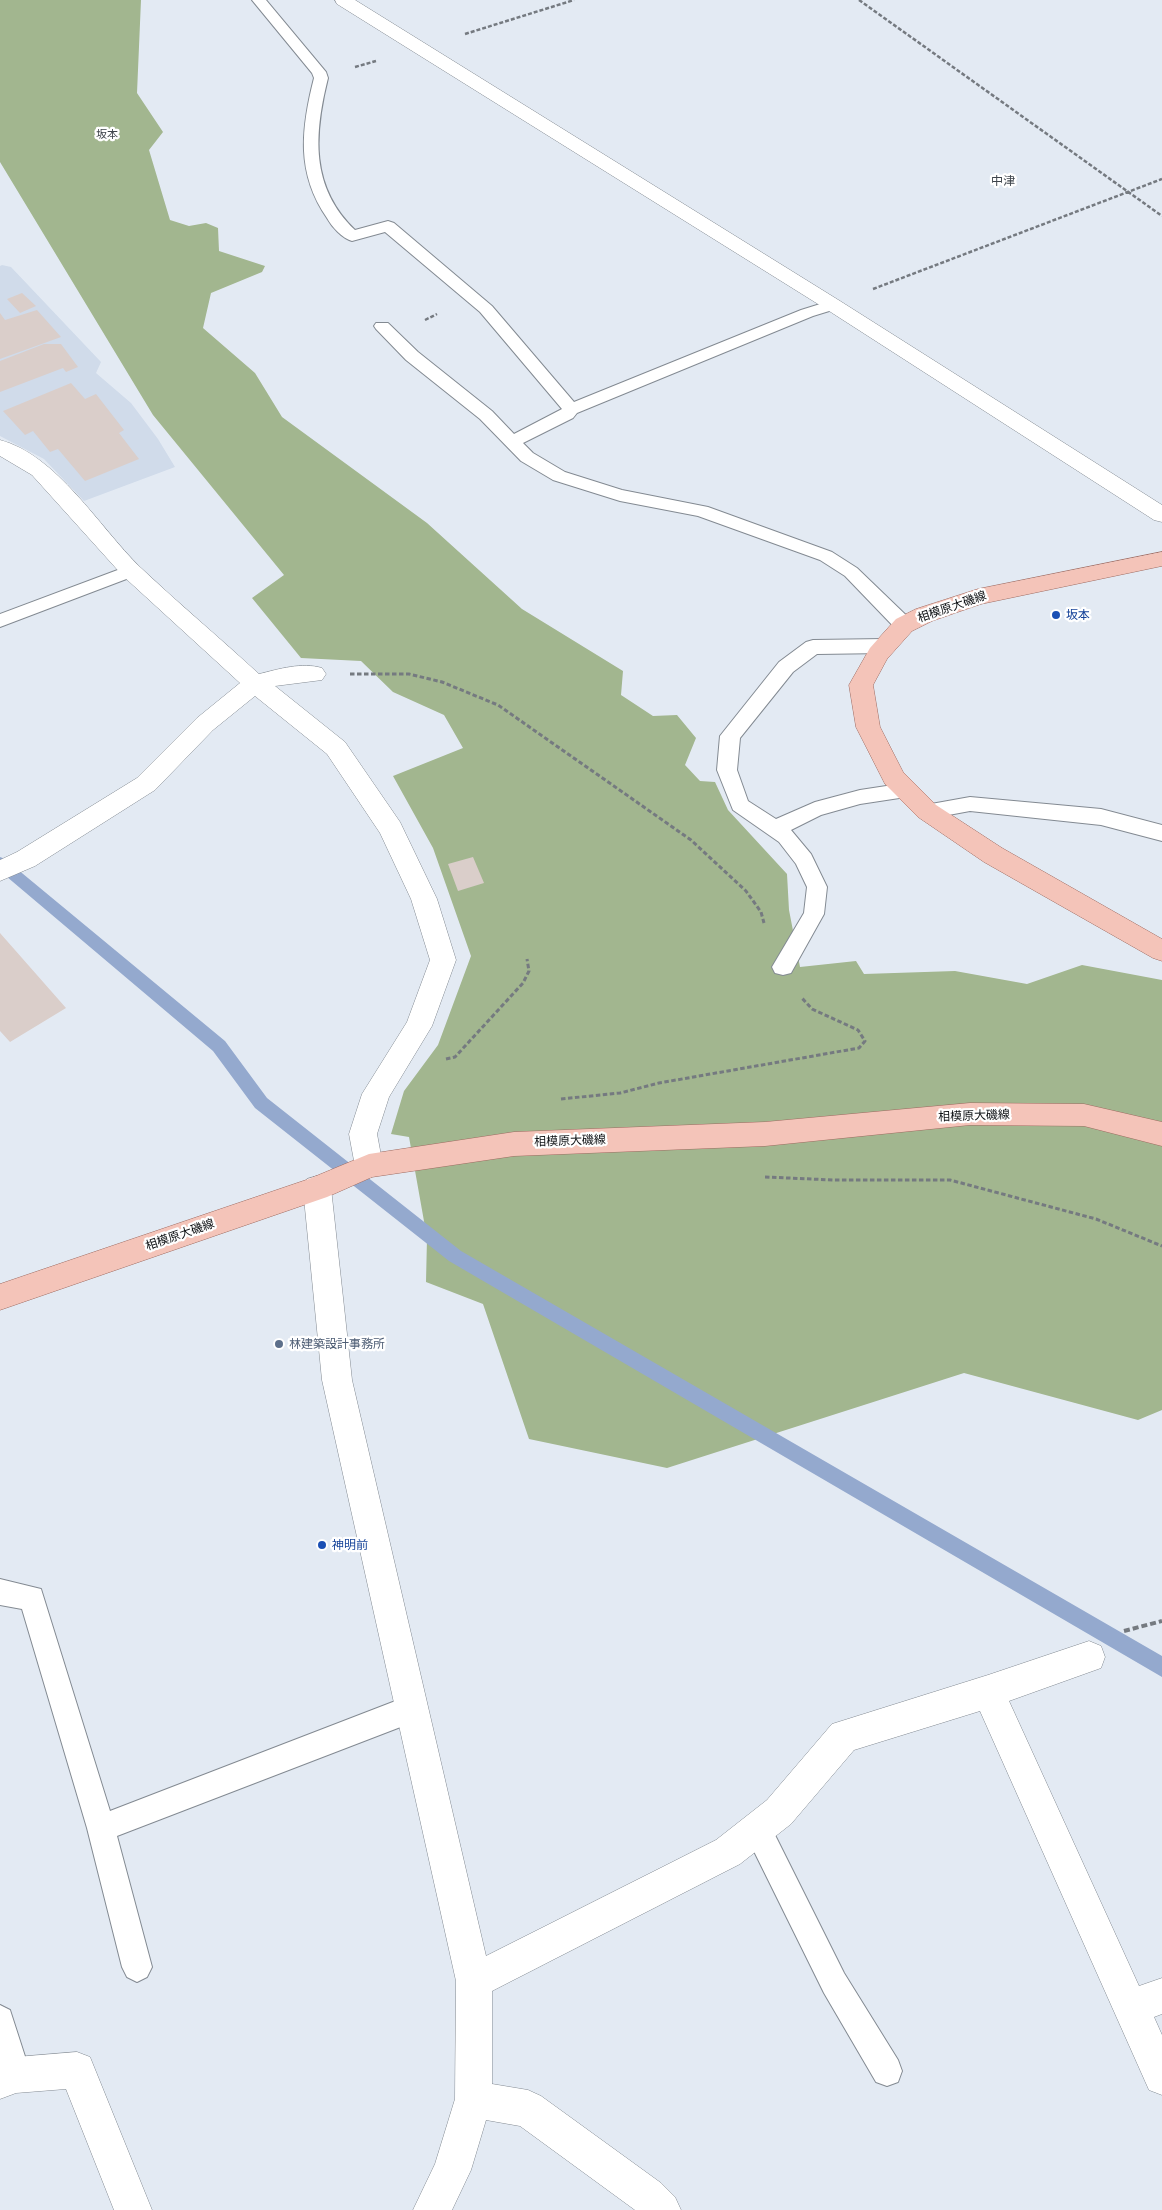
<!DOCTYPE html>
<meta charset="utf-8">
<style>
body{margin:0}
canvas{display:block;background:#e3eaf3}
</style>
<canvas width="1162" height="2210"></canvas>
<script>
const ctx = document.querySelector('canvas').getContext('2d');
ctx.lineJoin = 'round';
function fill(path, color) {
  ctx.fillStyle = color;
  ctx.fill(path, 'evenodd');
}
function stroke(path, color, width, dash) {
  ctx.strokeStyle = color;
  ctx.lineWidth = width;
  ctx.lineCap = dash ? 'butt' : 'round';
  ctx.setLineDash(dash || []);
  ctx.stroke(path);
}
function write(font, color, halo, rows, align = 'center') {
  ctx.font = font + ' Inter,"Noto Sans JP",sans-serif';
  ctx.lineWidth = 4.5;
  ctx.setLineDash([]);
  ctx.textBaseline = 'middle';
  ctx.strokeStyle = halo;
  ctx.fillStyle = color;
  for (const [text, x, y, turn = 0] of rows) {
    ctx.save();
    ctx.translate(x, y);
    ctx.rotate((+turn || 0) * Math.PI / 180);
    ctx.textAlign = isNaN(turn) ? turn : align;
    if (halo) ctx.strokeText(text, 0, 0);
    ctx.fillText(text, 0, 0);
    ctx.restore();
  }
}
fill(new Path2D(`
 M2,265L11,267L101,362L96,373L131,403L158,439L175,467L84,501L44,459L0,436V266Z`), '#d0dbea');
fill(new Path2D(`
 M0,0H141L137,93L163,132L149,150L170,220L189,226L206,223L218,228L219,251L265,266L262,272L211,293L203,328L255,373L282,417L427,523L522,609L623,671L621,695L653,716L677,715L696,738L685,765L700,781L715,782L728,810L787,874L789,910L800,967L856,961L864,974L955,971L1027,984L1082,965L1162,980V1410L1138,1420L964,1373L667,1468L529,1439L483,1304L426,1282L427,1238L409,1137L391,1134L404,1091L438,1045L471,956L433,848L393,776L463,748L444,715L393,692L361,661L301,658L252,598L284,575L153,415L0,162Z`), '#a2b68f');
fill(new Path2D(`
 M0,857L5,859L225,1041L267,1098L461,1251L1162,1656V1677L449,1261L255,1108L213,1051L0,871Z`), '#94a9ce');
fill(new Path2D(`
 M22,293L36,306L20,313L7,299Z
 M37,310L61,337L0,359V313L5,320Z
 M44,344H61L78,367L66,372L63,368L0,392V361Z
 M71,383L85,399L96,394L124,430L119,433L139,459L85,481L58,449L50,452L33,431L25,435L3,411Z
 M473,857L484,883L458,891L448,864Z
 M0,933L66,1008L10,1042L0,1031Z`), '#daceca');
const lane = new Path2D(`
 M252,0H266L326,72L328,78C314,134 310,187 355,230L388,221L394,223L492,306L574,402L801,310L833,300L839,302L841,305L839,308L813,316L577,413L573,418L523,443L533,453L565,472L622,490L708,507L832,552L857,568L911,620L913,625L911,630L904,631L897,630L845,576L820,560L698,516L620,501L553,480L521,461L480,419L406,360L376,329L374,326L376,323H388L418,352L492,411L514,434L562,409L480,312L385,232L352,241C342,238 332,227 327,218C296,173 301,129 314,78L312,73Z
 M131,565L137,567L140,571L137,575L0,627V614Z
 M885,639L892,641L894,646L892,651L885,653L817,654L793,672L740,738L737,770L748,801L776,819L815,802L860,790L906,783L913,785L916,790L913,795L906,797L860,804L821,815L791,830L811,854L827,887L824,914L791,973L783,975L775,973L772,967L804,913L807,887L796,864L779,842L733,810L717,770L720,736L779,662L806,642L813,640Z
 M970,797L1101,809L1162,825V841L1101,825L970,811L927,819L920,816L917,811L920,806Z
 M0,1579L41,1589L110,1811L411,1695L421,1699L425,1709L421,1719L411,1723L117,1836L152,1967L147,1977L137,1982L127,1977L122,1967L87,1828L22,1609L0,1605Z
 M757,1815L767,1819L844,1973L898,2060L902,2071L898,2082L887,2086L876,2082L824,1993L743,1829L747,1819Z
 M0,2005L10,2010L31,2075L27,2086L16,2090L5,2086L0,2072Z`);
const street = new Path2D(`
 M335,0H355L840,301L1162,505V522L1154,520L826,309L337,4Z
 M0,440C57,455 99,527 140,567C178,603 220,638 259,674C279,669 302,662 322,668L326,674L322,680L275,686L345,742L400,822L437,899L456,960L432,1026L389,1097L377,1134L383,1166L379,1174L369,1178L359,1174L355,1166L349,1134L362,1094L407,1022L430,960L411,899L380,833L327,754L255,696L213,730L155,790L35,866L0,881V860L17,852L137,778L197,718L240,683L123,576L32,475L0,456Z
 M317,1176L327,1179L331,1188L352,1380L486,1956L716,1840L767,1800L832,1724L988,1675L1089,1641L1101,1646L1105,1657L1101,1668L1009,1701L1139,1986L1162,1978V2014L1154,2017L1162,2035V2095L1149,2090L980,1711L854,1750L791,1824L740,1864L492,1991V2084L528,2090L541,2096L661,2183L675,2197L681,2210H635L520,2126L486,2120L471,2170L452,2210H413L435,2164L455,2099L456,1981L322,1380L303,1188L307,1179Z
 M77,2052L90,2057L152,2210H114L66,2089L16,2093L0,2099V2063L16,2057Z`);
const primary = new Path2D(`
 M1162,552V566L981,604L932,621L912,631L887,659L873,685L880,727L903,772L936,805L1002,848L1162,939V961L1153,958L984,862L918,817L885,784L882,778L856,727L849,685L870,648L896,619L916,609L978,589Z
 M970,1103L1084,1104L1162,1122V1146L1084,1126L970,1125L765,1146L514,1156L372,1177L327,1197L0,1310V1284L309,1179L369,1154L514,1132L765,1122Z`);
stroke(lane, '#838a92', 2);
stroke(street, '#838a92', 1);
stroke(primary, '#9e6b61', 1);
stroke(new Path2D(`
 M859,0L1162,216
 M465,34L574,0
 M355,67L376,61
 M873,289L1162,179
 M425,320L437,314`), '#757a80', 2.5, [4, 2]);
stroke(new Path2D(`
 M350,674H409L442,682L498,705L691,840L746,891L761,912L764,923
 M446,1059L455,1057L523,983L529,971L527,959
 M561,1099L620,1093L659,1083L859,1048L865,1041L858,1030L812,1009L801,997
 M765,1177L834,1180H950L1096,1219L1162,1246`), '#757a80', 3, [4.5, 2.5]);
stroke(new Path2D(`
 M1124,1631L1162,1621`), '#757a80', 4, [6, 3]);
fill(lane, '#fff');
fill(street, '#fff');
fill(primary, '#f4c4b9');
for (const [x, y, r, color] of [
 [1056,615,5,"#1a4fb4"],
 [279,1344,5,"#5c6f8a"],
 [322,1545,5,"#1a4fb4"]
]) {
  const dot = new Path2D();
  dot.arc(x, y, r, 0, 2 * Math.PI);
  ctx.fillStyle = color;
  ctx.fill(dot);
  stroke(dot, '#fff', 2);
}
write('11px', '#3e444b', '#fff', [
 ["坂本",107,135]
]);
write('12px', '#3e444b', '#fff', [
 ["中津",1003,181]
]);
write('12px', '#0c0f12', '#fff', [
 ["相模原大磯線",952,607,-19],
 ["相模原大磯線",974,1116,-2],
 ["相模原大磯線",570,1141,-2],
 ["相模原大磯線",180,1235,-19]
]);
write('12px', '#164399', '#fff', [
 ["坂本",1066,615],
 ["神明前",332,1545]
], 'left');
write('12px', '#4e5e75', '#fff', [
 ["林建築設計事務所",289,1344]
], 'left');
</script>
